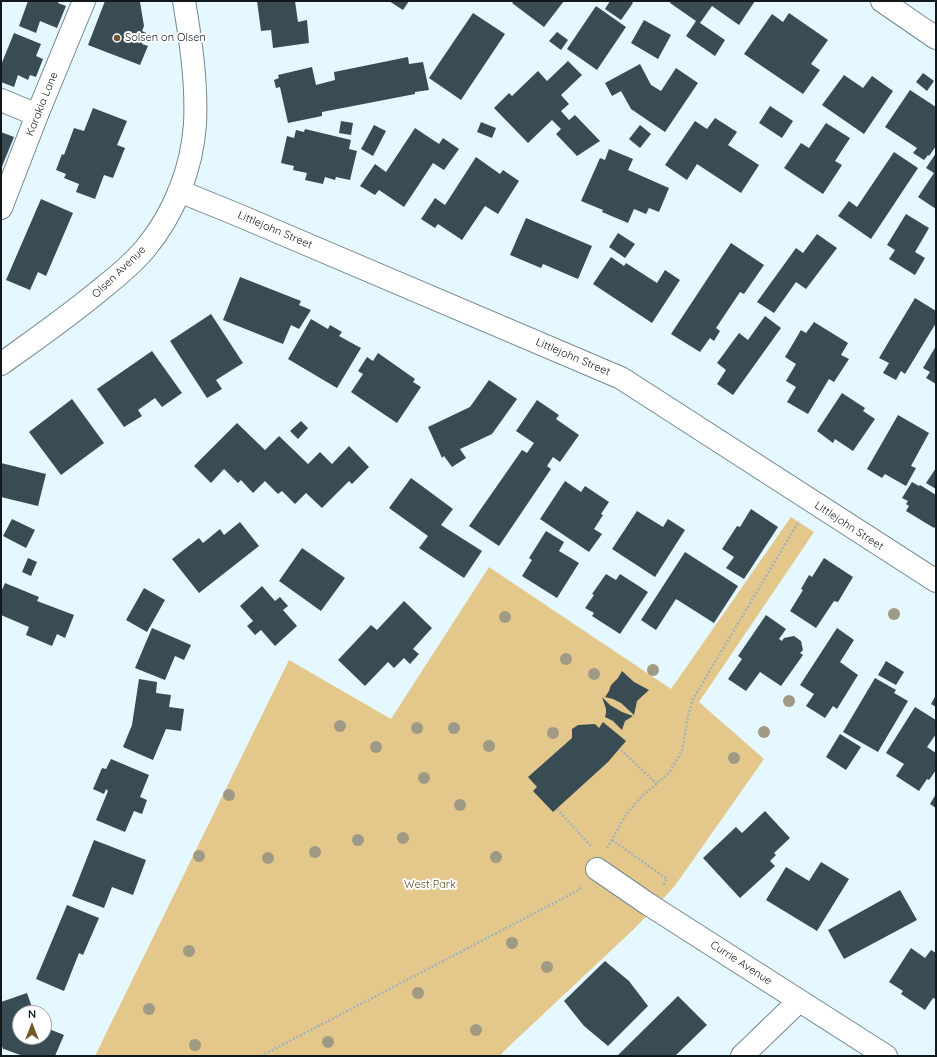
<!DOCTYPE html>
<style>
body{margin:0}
#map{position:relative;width:937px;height:1057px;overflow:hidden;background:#e5f7ff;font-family:Quicksand,sans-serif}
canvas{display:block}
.frame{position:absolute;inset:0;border:2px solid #11191d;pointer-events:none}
.north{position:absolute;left:12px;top:1005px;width:40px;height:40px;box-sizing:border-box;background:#fff;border:1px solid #a0a3a5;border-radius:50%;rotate:0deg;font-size:11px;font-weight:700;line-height:16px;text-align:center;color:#11191d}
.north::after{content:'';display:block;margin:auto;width:14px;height:18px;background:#6e5928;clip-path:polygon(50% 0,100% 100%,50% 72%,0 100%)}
</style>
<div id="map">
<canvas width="937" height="1057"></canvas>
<div class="frame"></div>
<div class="north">N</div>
</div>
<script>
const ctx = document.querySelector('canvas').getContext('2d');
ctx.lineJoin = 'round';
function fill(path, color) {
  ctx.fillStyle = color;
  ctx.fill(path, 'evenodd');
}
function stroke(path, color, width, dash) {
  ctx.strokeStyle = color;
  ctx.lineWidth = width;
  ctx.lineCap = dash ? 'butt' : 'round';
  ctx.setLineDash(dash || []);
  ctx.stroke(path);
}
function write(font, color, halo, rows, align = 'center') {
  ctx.font = font + ' Quicksand,sans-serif';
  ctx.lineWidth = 4;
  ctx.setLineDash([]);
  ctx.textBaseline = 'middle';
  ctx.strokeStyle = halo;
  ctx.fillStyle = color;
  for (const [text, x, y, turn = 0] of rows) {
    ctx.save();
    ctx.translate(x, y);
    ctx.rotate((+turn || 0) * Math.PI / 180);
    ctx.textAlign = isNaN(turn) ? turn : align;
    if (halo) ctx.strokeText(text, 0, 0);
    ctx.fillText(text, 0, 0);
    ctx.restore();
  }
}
fill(new Path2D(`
 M791,517L814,532L699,702L764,759L674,887L636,927L504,1051L500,1056H95L289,660L391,719L489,567L671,689Z`), '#e4c88b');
fill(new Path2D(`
 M28,1H59L58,3L66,6L57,28L40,21L36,33L19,26Z
 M105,1H137L140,2L144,26L142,31L146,33L142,44L148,46L140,65L88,45Z
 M257,1H295L298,22L307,20L309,43L273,48L271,30L261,31Z
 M389,1H409L403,10Z
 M514,1H564L544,27L512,3Z
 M610,1H631L633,3L621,20L605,9Z
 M671,1H755L739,25L712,6L700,23L725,40L715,56L686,36L696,21L670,3Z
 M596,6L626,27L597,70L567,49Z
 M473,13L505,34L461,100L429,78Z
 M789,13L828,40L811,64L820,70L803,94L744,54L772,14L783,22Z
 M644,20L671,35L658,59L631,43Z
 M557,32L568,40L561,50L549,41Z
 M14,33L41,44L36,56L43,59L36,77L30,75L28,80L18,75L14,87L1,82V65Z
 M408,57L409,64L423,62L429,90L415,92V94L322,112V116L288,123L280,87L276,88L274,80L279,78L278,75L312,67L316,85L335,80L334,72Z
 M568,61L582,75L561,95L569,104L561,111L569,120L575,115L600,141L577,156L556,134L561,129L552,120L528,143L494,108L509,93L512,96L538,71L547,81Z
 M640,64L651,85L661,91L676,68L698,83L665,132L631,109L621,91L612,96L605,83Z
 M923,73L934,81L927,91L916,82Z
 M844,75L863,88L872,76L893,91L864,134L822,105Z
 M910,90L936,107V146L929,156L928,155L924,160L913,153L917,148L885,127Z
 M770,106L793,121L782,138L759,123Z
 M93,108L127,121L117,145L125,148L113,178L104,175L95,199L76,192L79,184L64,178L66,174L56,170L62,154L64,155L74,128L84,131Z
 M715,118L737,132L728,145L759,165L741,193L697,164L687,180L665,165L695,121L707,129Z
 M341,121L353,123L351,135L339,133Z
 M481,122L496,128L492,138L477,132Z
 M826,123L850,138L835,161L842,165L823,194L784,168L801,143L809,148Z
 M374,125L386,131L373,156L361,149Z
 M640,125L651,134L640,148L629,139Z
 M415,128L439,144L443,138L459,149L444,170L433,163L404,207L379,190L375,195L360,186L375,164L386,172Z
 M305,129L351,140L349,149L357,151L350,180L336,177L335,180L325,177L323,184L305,180L307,173L293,170L294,166L281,163L287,136L294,138L296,130L304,132Z
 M1,132L14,137L1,169Z
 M609,149L633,159L628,170L669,188L659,212L649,208L646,214L634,209L628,223L602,212L603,210L581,201L600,158L605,160Z
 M894,152L918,168L871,239L838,216L849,201L857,207Z
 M936,153V209L918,197L934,173L926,168Z
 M476,157L500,174L503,170L519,181L498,214L485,206L462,240L438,224L435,228L421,219L435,198L445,205Z
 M41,199L73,213L46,276L38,272L30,290L6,280Z
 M906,214L929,228L915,252L925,258L915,275L889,259L895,250L887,245Z
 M526,218L592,246L578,279L543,264L541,268L510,255Z
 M618,233L635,244L625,258L609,247Z
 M817,234L837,248L806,289L796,282L774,313L757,302L796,248L803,253Z
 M731,243L764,265L744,294L740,292L716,328L720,331L714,341L710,338L700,352L671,334Z
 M611,257L624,266L626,263L657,283L665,270L680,280L652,323L593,284Z
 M240,277L301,301L299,305L311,310L299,329L291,325L283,344L223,320Z
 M915,298L936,311V323L905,374L901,371L896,380L883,373L889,363L879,358Z
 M211,314L243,363L216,380L222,389L207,398L170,341Z
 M765,316L781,328L733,395L717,384L726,370L717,363L739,333L748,340Z
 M311,319L328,329L330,325L342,332L339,336L361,348L337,388L288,359Z
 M814,322L848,343L841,355L849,359L834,382L829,379L808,414L787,402L796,387L786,381L796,364L785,357L801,330L806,333Z
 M936,346V384L926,378L930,372L923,368Z
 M152,351L182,393L162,407L155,398L138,410L142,416L124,427L97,389Z
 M378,353L415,379L413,382L421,387L397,423L351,392L363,374L358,371L367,357L373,361Z
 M489,380L517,399L492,434L460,449L466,458L452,467L444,456L442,458L428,427L470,407Z
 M842,393L865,408L863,411L875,419L853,451L835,439L833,443L817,431Z
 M72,399L104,443L61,475L29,432Z
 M537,400L559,415L556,419L579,435L560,462L553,457L547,466L551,469L499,546L469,526L522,450L527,453L534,443L516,431Z
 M898,415L929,433L911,466L916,468L906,486L885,474L882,478L867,469Z
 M301,421L308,428L298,439L290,431Z
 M237,423L265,450L279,436L308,464L320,452L332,464L349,446L369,467L352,484L349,481L322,508L306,493L295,504L282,491L278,494L265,481L253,493L241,480L238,483L224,469L211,483L194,466Z
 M1,463L46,474L38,506L1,497Z
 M936,468V489L926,483Z
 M411,478L453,509L441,525L482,551L464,578L419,548L428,536L389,508Z
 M565,481L581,492L585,486L609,502L601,514L603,515L594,529L602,534L589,552L540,519Z
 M912,482L919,486L920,485L936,495V526L934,528L906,511L909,506L906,504L908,501L902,498Z
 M751,509L778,527L744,579L726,568L734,557L722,549L737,526L740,527Z
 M637,511L663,527L668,519L685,530L655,577L612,549Z
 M12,519L35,530L26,548L3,536Z
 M240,522L259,546L199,593L172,559L199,538L203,543L220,529L224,535Z
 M546,531L564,542L559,551L579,563L557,598L522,576L532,560L529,558Z
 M302,548L345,578L321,611L279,581Z
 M685,552L738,586L714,623L676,599L656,630L641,620Z
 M28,558L37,562L31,576L22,572Z
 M824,558L853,577L838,602L834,601L816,628L790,611L803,590L801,589L809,575L812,577Z
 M606,574L616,580L620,574L648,592L620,634L592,616L594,613L585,608L594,595L592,594Z
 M5,583L39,597L37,601L74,615L65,638L57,634L52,646L26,635L29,627L1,615V592Z
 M262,586L275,601L280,597L288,606L283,610L297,626L275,646L261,630L255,635L247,626L253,621L240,606Z
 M144,588L165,600L147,632L126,620Z
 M404,601L432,628L413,649L419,654L410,664L404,658L394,668L388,662L365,686L338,660L371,625L377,630Z
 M766,615L786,629L779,639L782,641L784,638L794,636L801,641L803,650L800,653L803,655L781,686L760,672L746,691L728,679L742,659L738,656Z
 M152,628L191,645L184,660L175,656L165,680L135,668Z
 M837,628L854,640L840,662L858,675L837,709L833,706L825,718L806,706L814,694L800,685Z
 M886,661L904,672L896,685L878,675Z
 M622,671L634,682L649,690L637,701L634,715L621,703L613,699L605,697L609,691L611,685L618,678Z
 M875,678L896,690L894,693L908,701L878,752L843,732Z
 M139,679L157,682L156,693L171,695L169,707L184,709L181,731L166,729L153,760L123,747L132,725Z
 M936,695V707L931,704Z
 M602,697L610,705L622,712L633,716L625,721L622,730L613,721L605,717L606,713V709Z
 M915,707L936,720V734L927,747L936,753V770L929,780L927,779L919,791L896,776L904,764L886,753Z
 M603,722L626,741L608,762L553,812L533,791L537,787L528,777L572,738V729L578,725L595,724L599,728Z
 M840,734L861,747L846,770L826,757Z
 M111,759L149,775L140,797L147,800L142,814L134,811L125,832L96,820L108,791L106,789L104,794L93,789L102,768L106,769Z
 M936,794V808L930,804Z
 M765,811L790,838L774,853L776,855L770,861L775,866L740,898L703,858L736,827L742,833Z
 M94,840L146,860L133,895L112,887L104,908L72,896Z
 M821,862L849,879L817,931L766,900L786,867L809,881Z
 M900,890L917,920L844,959L828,930Z
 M67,905L99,918L83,955L79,953L64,991L36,979Z
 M911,948L925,958L931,950L936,953V999L933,998L925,1010L901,994L903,991L889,982Z
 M605,961L629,981L648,1006L608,1046L584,1026L564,1001Z
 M27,993L34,1013H20V1037H44V1027L64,1035L55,1056H23L4,1049H3L1,1043V1002Z
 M678,996L707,1025L675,1056H617Z`), '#394c54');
const street = new Path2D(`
 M882,1L936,38
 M1,100L37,115
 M179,191L238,215L621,378L936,581
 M1,208L37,115L84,1
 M1,364C36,339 72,314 105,286C119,275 133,263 145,249C174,214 192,169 195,124C197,83 191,42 184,1
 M597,869L648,904L886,1056
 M742,1056L799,1001`);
stroke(street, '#738891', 24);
stroke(new Path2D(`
 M621,750L657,784
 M557,809L591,846
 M612,840L667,879L663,885
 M607,848L625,816L640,798L669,773L682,751L688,716L693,699L799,521
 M261,1056L579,890L582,886`), '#a4b3ba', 2.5, [2, 2]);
stroke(street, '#fff', 22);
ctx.fillStyle = '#9e9a83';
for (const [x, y] of [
 [894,614],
 [505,617],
 [566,659],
 [653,670],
 [594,674],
 [789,701],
 [340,726],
 [417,728],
 [454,728],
 [764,732],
 [553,733],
 [489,746],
 [376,747],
 [734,758],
 [424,778],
 [229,795],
 [460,805],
 [403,838],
 [358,840],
 [315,852],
 [199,856],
 [496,857],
 [268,858],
 [512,943],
 [189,951],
 [547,967],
 [418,993],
 [149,1009],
 [476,1030],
 [328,1042],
 [195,1045]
]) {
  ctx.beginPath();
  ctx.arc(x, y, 6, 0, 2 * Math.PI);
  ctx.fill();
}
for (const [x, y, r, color] of [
 [117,38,4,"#6e5928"]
]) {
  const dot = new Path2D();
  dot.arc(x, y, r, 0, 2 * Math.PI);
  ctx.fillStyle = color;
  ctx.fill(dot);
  stroke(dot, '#fff', 1.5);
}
write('11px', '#11191d', '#fff', [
 ["Solsen on Olsen",125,38]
], 'left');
write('11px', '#11191d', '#fff', [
 ["Karakia Lane",42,104,-68],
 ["Littlejohn Street",275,230,23],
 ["Olsen Avenue",119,272,-44],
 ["Littlejohn Street",573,357,23],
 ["Littlejohn Street",849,526,33],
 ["Currie Avenue",741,963,33]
]);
write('11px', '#634e1d', '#fff', [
 ["West Park",430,885]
]);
</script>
